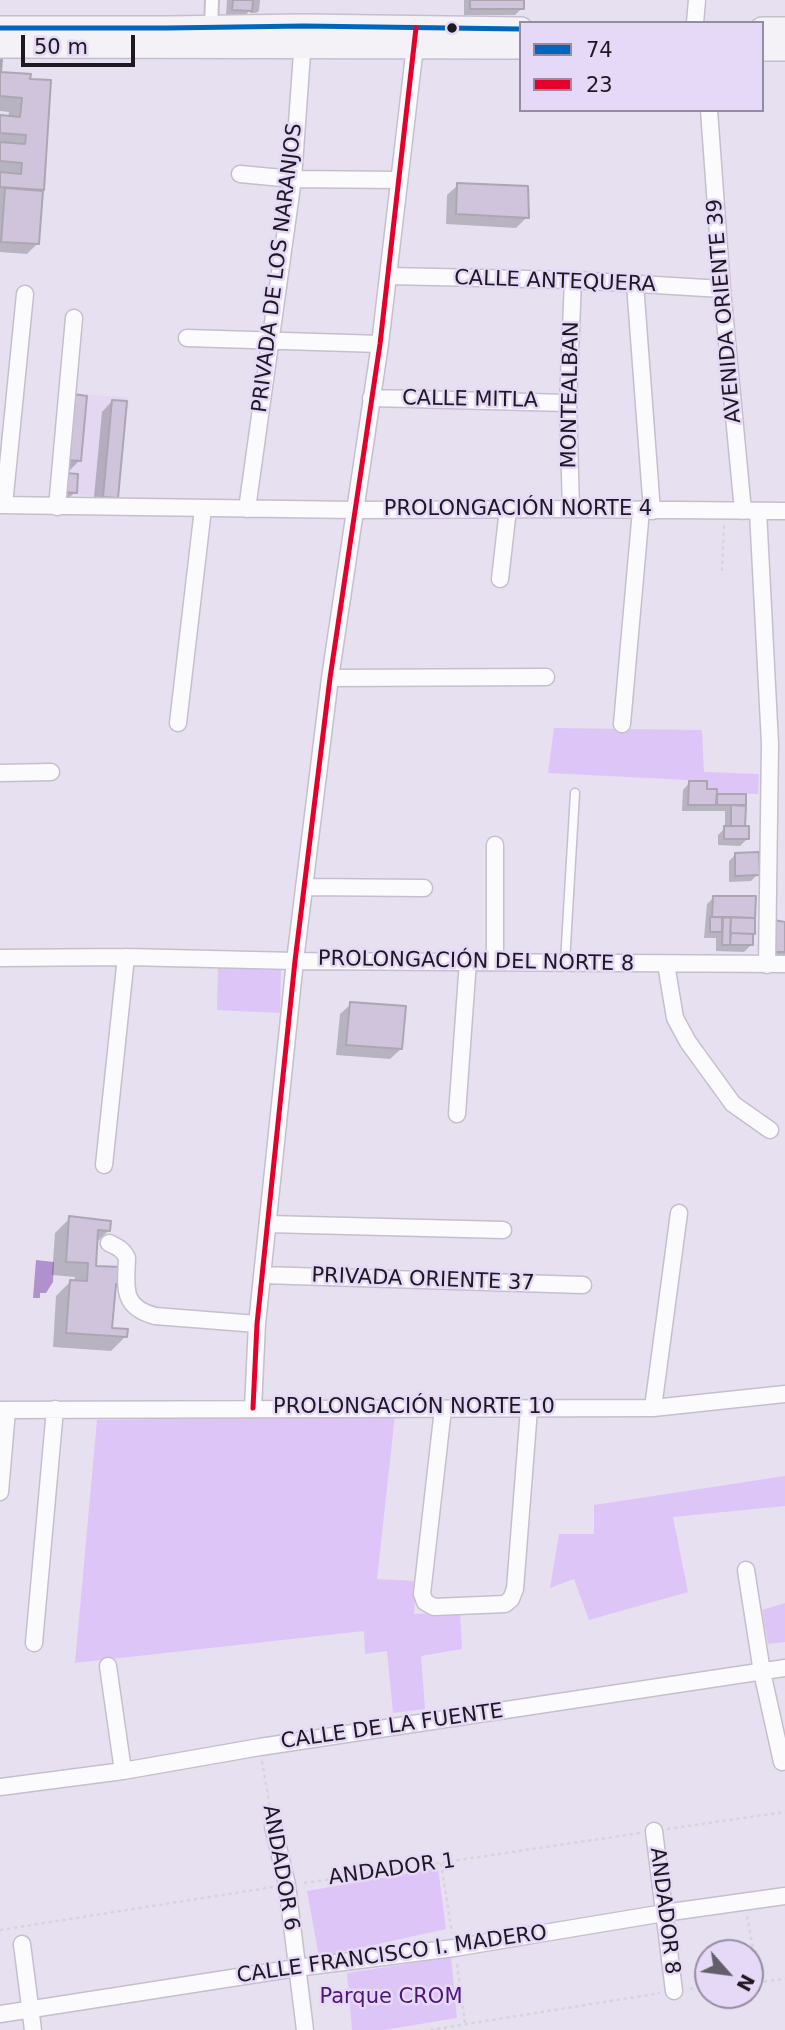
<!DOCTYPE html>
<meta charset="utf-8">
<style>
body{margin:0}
#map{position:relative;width:785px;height:2030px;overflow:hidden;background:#e7e0f0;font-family:"DejaVu Sans",sans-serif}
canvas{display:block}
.legend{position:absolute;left:519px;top:21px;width:245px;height:91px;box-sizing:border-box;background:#e6d9f7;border:2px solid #968ca2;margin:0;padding:9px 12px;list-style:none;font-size:21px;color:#1d1822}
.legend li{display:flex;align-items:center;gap:14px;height:35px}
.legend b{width:35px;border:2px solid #968ca2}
.north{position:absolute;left:694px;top:1939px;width:70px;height:70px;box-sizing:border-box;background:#e6d9f7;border:2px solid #968ca2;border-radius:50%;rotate:118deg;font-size:19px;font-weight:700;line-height:28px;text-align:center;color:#1d1822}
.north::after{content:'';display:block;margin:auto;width:24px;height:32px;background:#645e6a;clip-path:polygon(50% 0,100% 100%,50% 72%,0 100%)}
.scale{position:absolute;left:21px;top:35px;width:114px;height:32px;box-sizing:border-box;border:4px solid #1d1822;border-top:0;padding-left:9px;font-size:21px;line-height:24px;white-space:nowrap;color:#1d1822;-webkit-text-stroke:5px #e6d9f7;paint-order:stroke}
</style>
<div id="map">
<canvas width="785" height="2030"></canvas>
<ul class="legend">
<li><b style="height:9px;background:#0065bd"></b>74</li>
<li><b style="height:9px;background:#e4002b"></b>23</li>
</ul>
<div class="north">N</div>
<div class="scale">50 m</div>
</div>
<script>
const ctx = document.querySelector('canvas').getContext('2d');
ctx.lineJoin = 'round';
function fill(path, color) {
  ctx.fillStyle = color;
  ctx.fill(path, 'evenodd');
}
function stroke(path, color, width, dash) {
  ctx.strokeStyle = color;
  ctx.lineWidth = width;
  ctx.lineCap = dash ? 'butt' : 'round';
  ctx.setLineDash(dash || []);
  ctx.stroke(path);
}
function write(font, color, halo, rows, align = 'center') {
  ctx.font = font + ' "DejaVu Sans",sans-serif';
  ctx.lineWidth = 5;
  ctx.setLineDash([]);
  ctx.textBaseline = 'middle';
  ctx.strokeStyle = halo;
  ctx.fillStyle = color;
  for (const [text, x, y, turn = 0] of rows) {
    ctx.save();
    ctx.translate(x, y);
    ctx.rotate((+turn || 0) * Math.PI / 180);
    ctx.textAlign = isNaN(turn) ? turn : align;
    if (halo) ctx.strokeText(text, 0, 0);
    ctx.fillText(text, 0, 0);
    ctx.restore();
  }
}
fill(new Path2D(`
 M70,393L129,398L119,499L60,493Z`), '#e4d7f2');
fill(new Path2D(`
 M554,728L702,730L704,772L759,774L758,794L717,793V788H708V781L548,773Z
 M218,968L281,970L280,1013L217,1010Z
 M395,1415L377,1579L416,1581L414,1614L460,1612L462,1649L421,1656L425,1709L393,1713L387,1651L365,1654L364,1631L75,1663L97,1420Z
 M785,1476V1506L673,1517L688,1592L589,1620L574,1579L550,1588L559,1534H594V1505Z
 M785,1603V1642L768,1644L762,1610Z
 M438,1868L446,1929L319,1957L307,1891Z
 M451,1957L457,2018L384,2030H352L347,1973Z`), '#dec5f8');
fill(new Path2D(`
 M36,1260L54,1262L53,1282L46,1293H40V1298H33Z`), '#b091ce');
fill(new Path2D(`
 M227,0H260L259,11L256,13H250V10L244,17L226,16Z
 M464,0H522V8L515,15H464Z
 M0,74L29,75L42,189L39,192L38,243L27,254L0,252V117L8,118L9,112L0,111Z
 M458,185L527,217L516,228L446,224L447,195Z
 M112,401L116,497L106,508L93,507L102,412Z
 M62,407L79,461L69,471L57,470Z
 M66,475L75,492L64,503Z
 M689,783L715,795L744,796V828L747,839L740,846L718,845V835L725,828V811H682L683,790Z
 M736,854L758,874L751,881L729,882V861Z
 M714,897L754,898L751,945L744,952L716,951V938H704L707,904Z
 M785,923V959H767Z
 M351,1004L401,1049L390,1059L336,1055L340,1014Z
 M70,1218L109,1230L95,1244L94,1267L119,1284L114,1289L110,1330L125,1337L111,1351L53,1347L56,1296L71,1281L74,1282L75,1277L52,1275L55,1233Z`), '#0003');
const building = new Path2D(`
 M233,0H253L252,11L232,10Z
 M470,0H524V9H470Z
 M0,59H2L1,72L31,74L30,79L51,80L44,190L0,187V172L21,174L22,163L0,161V142L25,144L26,135L0,133V115L20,117L22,98L0,96Z
 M457,183L528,186L529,218L456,214Z
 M5,188L43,191L39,244L1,242Z
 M73,394L87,396L81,461L66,460Z
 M112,400L127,401L118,498L103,497Z
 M65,473L78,474L77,493L63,492Z
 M689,781H707V789H717L716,805H688Z
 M717,794H746V805H717Z
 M731,805L746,806L745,826H731Z
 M724,826H749V839H724Z
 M759,852L760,875L735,876V853Z
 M713,896H756L755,918L712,917Z
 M710,917H722V932H710Z
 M723,917H731L730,945H722Z
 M731,917L755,918V934L730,933Z
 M774,920L785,922V952H773Z
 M731,933L753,934V945H730Z
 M350,1002L406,1006L402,1049L346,1045Z
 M69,1216L111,1221L110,1231L98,1230L96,1266L122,1267L121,1285L116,1284L112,1328L128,1329L127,1337L66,1333L70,1280L87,1281L88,1263L66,1262Z`);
fill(building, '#d0c4dc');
stroke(building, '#aca6b3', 2);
const service = new Path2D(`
 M565,962L575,793`);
const pedestrian = new Path2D(`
 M211,28L212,0`);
const minor = new Path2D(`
 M695,23L697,0
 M709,110L722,289L743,511
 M240,174L293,179L399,180
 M388,276L573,280L722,289
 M635,284L652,511
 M187,338L380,344
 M371,398L568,403
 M0,505L354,510L571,509L785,511
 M4,505L25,294
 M57,507L74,318
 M247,509L293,179L303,39
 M571,509L568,403L573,280
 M758,511L770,744L767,965
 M500,579L508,509
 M330,678L546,677
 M178,723L203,509
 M622,724L641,510
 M0,773L51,772
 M304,887L424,888
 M0,958L126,957L295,961L785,964
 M495,961V845
 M666,964L675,1018L688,1042L733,1104L770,1130
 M457,1114L468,961
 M104,1165L126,957
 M268,1224L503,1230
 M109,1243C117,1247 123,1249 127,1258C126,1287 121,1307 155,1316L257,1324
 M262,1275L583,1285
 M253,1408L257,1324L295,961L330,678L380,344L416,38
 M653,1408L679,1213
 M443,1409L422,1594L425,1602L434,1607L505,1604L511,1599L515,1589L529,1409
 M0,1410L653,1408L785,1394
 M0,1492L7,1410
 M746,1570L762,1672L782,1762
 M34,1643L55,1409
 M108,1666L123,1771
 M0,1787L123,1771L260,1747L785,1668
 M273,1826L287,1885L305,2030
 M654,1831L674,1991
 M22,1944L33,2030
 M0,2014L296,1968L454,1948L664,1913L785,1896`);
const secondary = new Path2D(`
 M0,28H167L304,26L521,29
 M762,29H785
 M0,46L521,47
 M762,49H785`);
stroke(service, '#c5bfcc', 11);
stroke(pedestrian, '#c5bfcc', 16);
stroke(minor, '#c5bfcc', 19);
stroke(secondary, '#c5bfcc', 26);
stroke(new Path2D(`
 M722,571L724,525
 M262,1761L271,1813
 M667,1829L785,1812
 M441,1863L452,1933
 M304,1883L640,1833
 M747,1916L759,1982
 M0,1930L273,1887
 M457,1964L465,2023
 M750,1983L785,1979
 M690,1989L708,1987
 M430,2030L660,1993`), '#d7d5da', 2.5, [3.5, 3.5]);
stroke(service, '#fbfafd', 8);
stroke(pedestrian, '#fbfafd', 12);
stroke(minor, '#fbfafd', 16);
stroke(secondary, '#f4f1f7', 23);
stroke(new Path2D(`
 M0,28H167L304,26L521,29`), '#0065bd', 5);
stroke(new Path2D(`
 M253,1408L257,1324L295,961L330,678L380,344L416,28`), '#e4002b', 5);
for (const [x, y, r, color] of [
 [452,28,6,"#1d1822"]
]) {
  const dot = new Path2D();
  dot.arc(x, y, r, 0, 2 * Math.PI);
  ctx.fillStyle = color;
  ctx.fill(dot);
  stroke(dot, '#e6d9f7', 2.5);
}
write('21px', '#1d1822', '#e6d9f7', [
 ["PRIVADA DE LOS NARANJOS",278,268,-83],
 ["CALLE ANTEQUERA",555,282,2],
 ["AVENIDA ORIENTE 39",725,311,-95],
 ["MONTEALBAN",571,395,-89],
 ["CALLE MITLA",470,400,1],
 ["PROLONGACIÓN NORTE 4",518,510],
 ["PROLONGACIÓN DEL NORTE 8",476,962,1],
 ["PRIVADA ORIENTE 37",423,1280,2],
 ["PROLONGACIÓN NORTE 10",414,1408],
 ["CALLE DE LA FUENTE",392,1727,-8],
 ["ANDADOR 6",280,1868,80],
 ["ANDADOR 1",392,1870,-8],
 ["ANDADOR 8",664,1911,83],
 ["CALLE FRANCISCO I. MADERO",392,1955,-8]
]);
write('21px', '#4f1577', '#e6d9f7', [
 ["Parque CROM",391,1998]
]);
</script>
